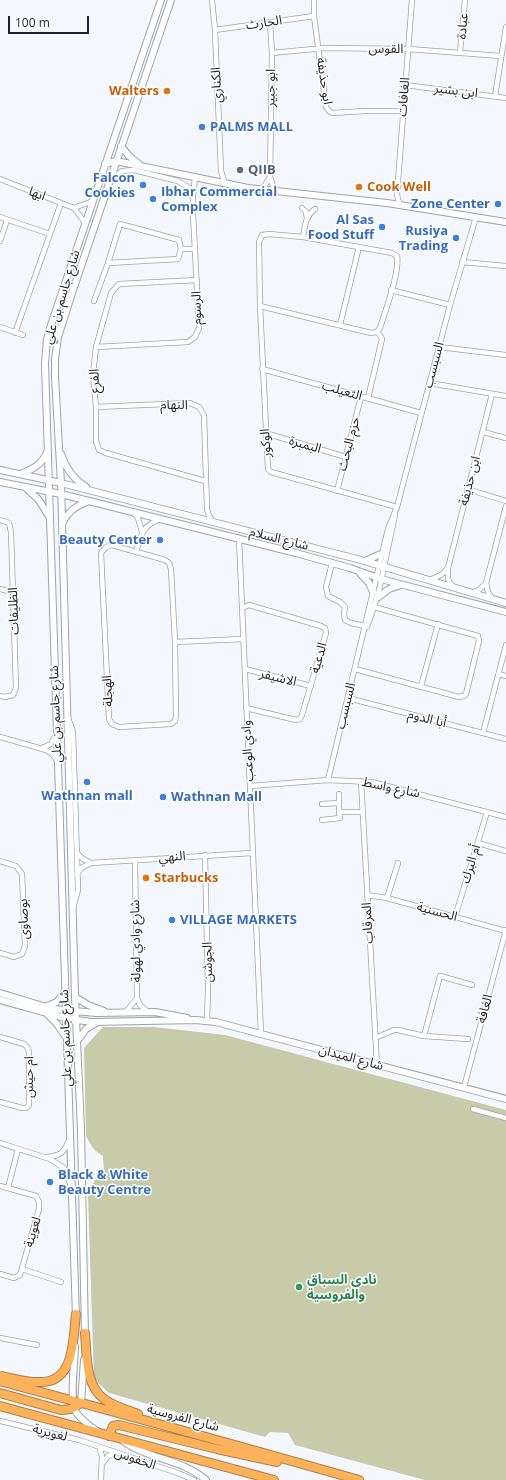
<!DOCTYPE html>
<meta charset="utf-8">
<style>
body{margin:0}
#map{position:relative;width:506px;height:1480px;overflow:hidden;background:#f4f8fe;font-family:"Open Sans",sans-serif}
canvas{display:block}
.scale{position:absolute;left:8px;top:16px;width:81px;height:18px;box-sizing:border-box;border:2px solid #1d2023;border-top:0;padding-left:5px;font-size:12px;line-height:14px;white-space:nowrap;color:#1d2023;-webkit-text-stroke:3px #fff;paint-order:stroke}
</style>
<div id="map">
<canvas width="506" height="1480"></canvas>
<div class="scale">100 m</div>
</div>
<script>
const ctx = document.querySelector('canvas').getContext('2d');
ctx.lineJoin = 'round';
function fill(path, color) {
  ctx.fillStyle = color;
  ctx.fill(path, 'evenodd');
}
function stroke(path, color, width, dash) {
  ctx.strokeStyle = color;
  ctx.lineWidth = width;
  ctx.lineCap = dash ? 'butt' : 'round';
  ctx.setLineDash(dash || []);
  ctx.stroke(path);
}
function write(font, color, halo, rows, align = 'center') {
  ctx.font = font + ' "Open Sans","Noto Sans Arabic",sans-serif';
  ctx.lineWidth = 3;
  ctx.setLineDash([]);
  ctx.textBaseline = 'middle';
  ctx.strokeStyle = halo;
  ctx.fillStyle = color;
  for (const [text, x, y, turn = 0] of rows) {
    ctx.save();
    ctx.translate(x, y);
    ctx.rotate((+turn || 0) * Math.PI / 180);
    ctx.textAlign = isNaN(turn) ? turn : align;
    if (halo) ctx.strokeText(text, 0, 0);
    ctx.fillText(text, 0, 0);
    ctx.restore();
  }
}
fill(new Path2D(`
 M103,1027H154L225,1035L506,1110V1480H425L295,1445L288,1433L270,1432L265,1437L109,1393L94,1379L88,1195C91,1185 95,1178 104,1173L103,1156C94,1151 90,1145 86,1135L84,1048Z`), '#c7cbaa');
const street = new Path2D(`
 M212,0L215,30L221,171L225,184
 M314,0V16L326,107L329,111L333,113L365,111H403
 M270,22L272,53L270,177L275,192
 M215,30L314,16
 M460,52L465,0
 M272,53L324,48L408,49L501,56
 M405,85L506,98
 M495,96L506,27
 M0,179L74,208L83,220L85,225
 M111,179L122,171L134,170L178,181L194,191
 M262,190L270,177
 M402,206L398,200L397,194L412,0
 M74,208L93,201
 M302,208L306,212L307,219
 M0,217L50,234
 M303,237C305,227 305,216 315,209
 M0,241L7,220
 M462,262L506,266
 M108,263L178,259L181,249
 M197,280L119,284L111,293L96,347L93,374L96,407V441L99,450L106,453L205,481
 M391,290L450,305
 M94,301L108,263L120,224L179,240L181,249H194
 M260,306L259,242L262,235L269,234L303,237L392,253L397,256C400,273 385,311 380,328L377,332L371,333L260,306L268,469L271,472L397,507
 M340,325L359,247
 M0,327L23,335
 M15,333L61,203
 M96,347L188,342L195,337L199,328L193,213V196L195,178
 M439,347L506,355
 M262,369L421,413
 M429,383L506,396
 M368,398L382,339L380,335L377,332
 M96,407L190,403L199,407L204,415L207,509L209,516L213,522
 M483,432L506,438
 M265,433L346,457
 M467,489L506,501
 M337,491L361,397
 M133,512L138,518L142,532
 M0,520L9,523L11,532L16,688L13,695L5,697L0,696
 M239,539L261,1034
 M112,545L165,560L169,563L171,569L175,642L176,716L175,721L171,724L119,727L112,724L109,719L101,553L106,547Z
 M136,552C141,535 142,526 160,519
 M332,563L326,587L328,596L340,602L345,607L344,614L345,620L351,623L365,626
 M430,580L441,575L448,568
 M453,587L448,579V568L492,394
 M0,589L13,592
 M471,593L479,590L486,583
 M492,598L488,592L486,583L506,506
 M242,608L249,605L321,626L325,628L326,633L302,715L300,719L296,720L246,708
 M367,627L374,607L380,586L395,515
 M175,642L243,639
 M245,669L311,686
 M355,669L459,697L464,696L466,694L479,641L478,636L374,607
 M499,674L506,676
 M421,686L438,624
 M348,698L506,739
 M68,718L73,731L78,890L73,908
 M483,733L506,645
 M0,737L46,750L52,754L58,761
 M42,748L51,744L56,734
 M328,780L388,529L397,507L450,305L476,217
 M361,781L377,1065
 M250,786L328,780L372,782L506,817
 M339,794V812
 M322,804L339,803
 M322,820L340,818L339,812H362
 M478,843L506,851
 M77,853L83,859L91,863
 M205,855L208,989L207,1020
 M135,860L137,998L140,1005L148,1012
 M0,861L16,866L22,874L25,946L22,954L14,957L0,953
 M77,874L81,868L91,863L252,853
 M367,895L387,898L506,931
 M387,898L398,863
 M455,917L487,812
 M126,1012L137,998
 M424,1036L440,976L472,985
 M0,1037L24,1044L28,1048L29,1053V1105L26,1108H22L0,1102
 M375,1038L394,1030H398L424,1036L468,1039
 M464,1087L506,930
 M473,1109L506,1118
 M0,1143L50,1159L64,1168L70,1184
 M46,1157C60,1156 64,1153 69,1140
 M0,1186L36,1196L39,1202V1209L20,1275L14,1278L0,1274
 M8,1188L18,1149
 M22,1269L61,1282
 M0,1338L37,1345
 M0,1421L79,1440L178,1473L194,1480
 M99,1447L102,1456L101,1480
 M103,1463L108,1456L117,1453`);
const secondary = new Path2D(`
 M121,146L129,156L140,165
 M105,164L116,161L248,188L387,203L506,222
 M61,454C66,469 73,479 86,487
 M0,470L61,483L361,560L506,603
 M20,474C32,470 43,464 47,452
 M0,482L61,494L296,553L350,568L381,579L506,612
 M26,488L38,499L50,518
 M62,524C68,511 76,506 89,501
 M365,561L383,553
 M360,573L369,583L373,592
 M377,598L389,589L401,585
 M0,993L53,1009L96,1013L155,1012L187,1018
 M75,997L88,1005L104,1011
 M0,1000L65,1018L91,1022L195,1020L216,1022L506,1099
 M47,1006L57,1002L64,993
 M48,1015L57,1024L66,1037
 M78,1040L86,1029L96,1023
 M76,1317L45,364L47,339L50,328L161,0
 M85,1337L81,1129L75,997L61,483L55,377V359L58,337L71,296L171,0
 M75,1346C75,1362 69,1400 76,1412C81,1420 90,1426 97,1431
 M81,1403L84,1360
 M122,1440C145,1459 181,1458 206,1480`);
const highway = new Path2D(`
 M85,1333C87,1355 85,1385 104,1399C113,1406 127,1410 138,1414
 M2,1376C15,1379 29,1383 42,1382C75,1381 73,1338 76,1314
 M0,1381C120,1413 240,1446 359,1480
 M0,1393L61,1410L71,1409L81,1403
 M0,1406L274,1480
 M109,1436L113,1426L119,1425L217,1449L277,1462`);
stroke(street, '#9da3ab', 6);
stroke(secondary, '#9da3ab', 8);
stroke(highway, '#ad7f47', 10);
stroke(street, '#fff', 4.5);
stroke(secondary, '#fff', 6);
stroke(highway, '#fbb25a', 8);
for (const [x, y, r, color] of [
 [167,91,4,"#e8710a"],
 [202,127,4,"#3f7fe0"],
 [240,170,4,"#5c6f8a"],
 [143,185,4,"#3f7fe0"],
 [359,187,4,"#e8710a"],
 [153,199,4,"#3f7fe0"],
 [498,204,4,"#3f7fe0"],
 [382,227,4,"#3f7fe0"],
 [456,238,4,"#3f7fe0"],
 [160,540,4,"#3f7fe0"],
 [87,782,4,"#3f7fe0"],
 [163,797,4,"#3f7fe0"],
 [146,878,4,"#e8710a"],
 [172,920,4,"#3f7fe0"],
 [50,1182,4,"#3f7fe0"],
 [299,1287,4,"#2e9e5b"]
]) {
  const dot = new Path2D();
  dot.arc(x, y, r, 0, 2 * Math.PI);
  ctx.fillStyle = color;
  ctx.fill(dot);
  stroke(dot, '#fff', 1.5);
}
write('13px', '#1d2023', '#fff', [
 ["الحارث",264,23,-8],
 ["عبادة",463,26,-85],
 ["القوس",386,49,1],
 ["ابو حذيفة",324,81,81],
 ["الكناري",217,85,-93],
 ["ابو جبير",271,88,-89],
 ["ابن بشير",456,91,7],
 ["الغافات",404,97,-85],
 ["ابها",37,194,21],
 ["شارع جاسم بن علي",62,297,-73],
 ["الرسوم",197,308,-91],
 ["السبسب",434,365,-75],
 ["الفرع",95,381,-91],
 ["الثعيلب",342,391,16],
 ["النهام",174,405],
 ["الوكور",266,443,-93],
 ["حزم البحث",349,444,-75],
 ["البمبرة",305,445,16],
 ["ابن حذيفة",470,481,-75],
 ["شارع السلام",279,539,14],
 ["الظليفات",14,611,-92],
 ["الدعية",319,658,-74],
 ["الاشيقر",278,678,14],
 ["الهجلة",108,691,-93],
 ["السبسب",346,706,-76],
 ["شارع جاسم بن علي",56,714,-92],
 ["أبا الدوم",427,719,14],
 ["وادي الوعب",248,751,-93],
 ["شارع واسط",391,788,12],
 ["النهي",172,857,-3],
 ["أم البرك",471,864,-73],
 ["الحسنية",437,912,15],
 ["بوصاوى",24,919,-92],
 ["المرقاب",368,923,-93],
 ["شارع وادي لهولة",136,941,-91],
 ["الجوشن",208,962,-91],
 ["الغافة",485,1009,-75],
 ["شارع جاسم بن علي",66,1038,-92],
 ["شارع الميدان",351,1058,15],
 ["ام حيش",29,1077,-90],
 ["لعوينة",33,1232,-74],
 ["شارع الفروسية",183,1418,15],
 ["لغويرية",50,1433,14],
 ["الخفوس",135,1459,19]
]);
write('bold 13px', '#c56008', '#fff', [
 ["Walters",159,91,"right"],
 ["Cook Well",367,187],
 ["Starbucks",154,878]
], 'left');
write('bold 13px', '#366cbe', '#fff', [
 ["PALMS MALL",210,127],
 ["Falcon",135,178,"right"],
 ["Cookies",135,193,"right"],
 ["Ibhar Commercial",161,192],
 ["Complex",161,207],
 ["Zone Center",490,204,"right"],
 ["Al Sas",374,220,"right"],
 ["Food Stuff",374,235,"right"],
 ["Rusiya",448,231,"right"],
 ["Trading",448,246,"right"],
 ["Beauty Center",152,540,"right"],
 ["Wathnan mall",87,796,"center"],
 ["Wathnan Mall",171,797],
 ["VILLAGE MARKETS",180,920],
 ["Black & White",58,1175],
 ["Beauty Centre",58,1190]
], 'left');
write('bold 13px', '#4e5e75', '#fff', [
 ["QIIB",248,170]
], 'left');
write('bold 13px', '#27864d', '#fff', [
 ["نادي السباق",307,1280],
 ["والفروسية",307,1295]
], 'left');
</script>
